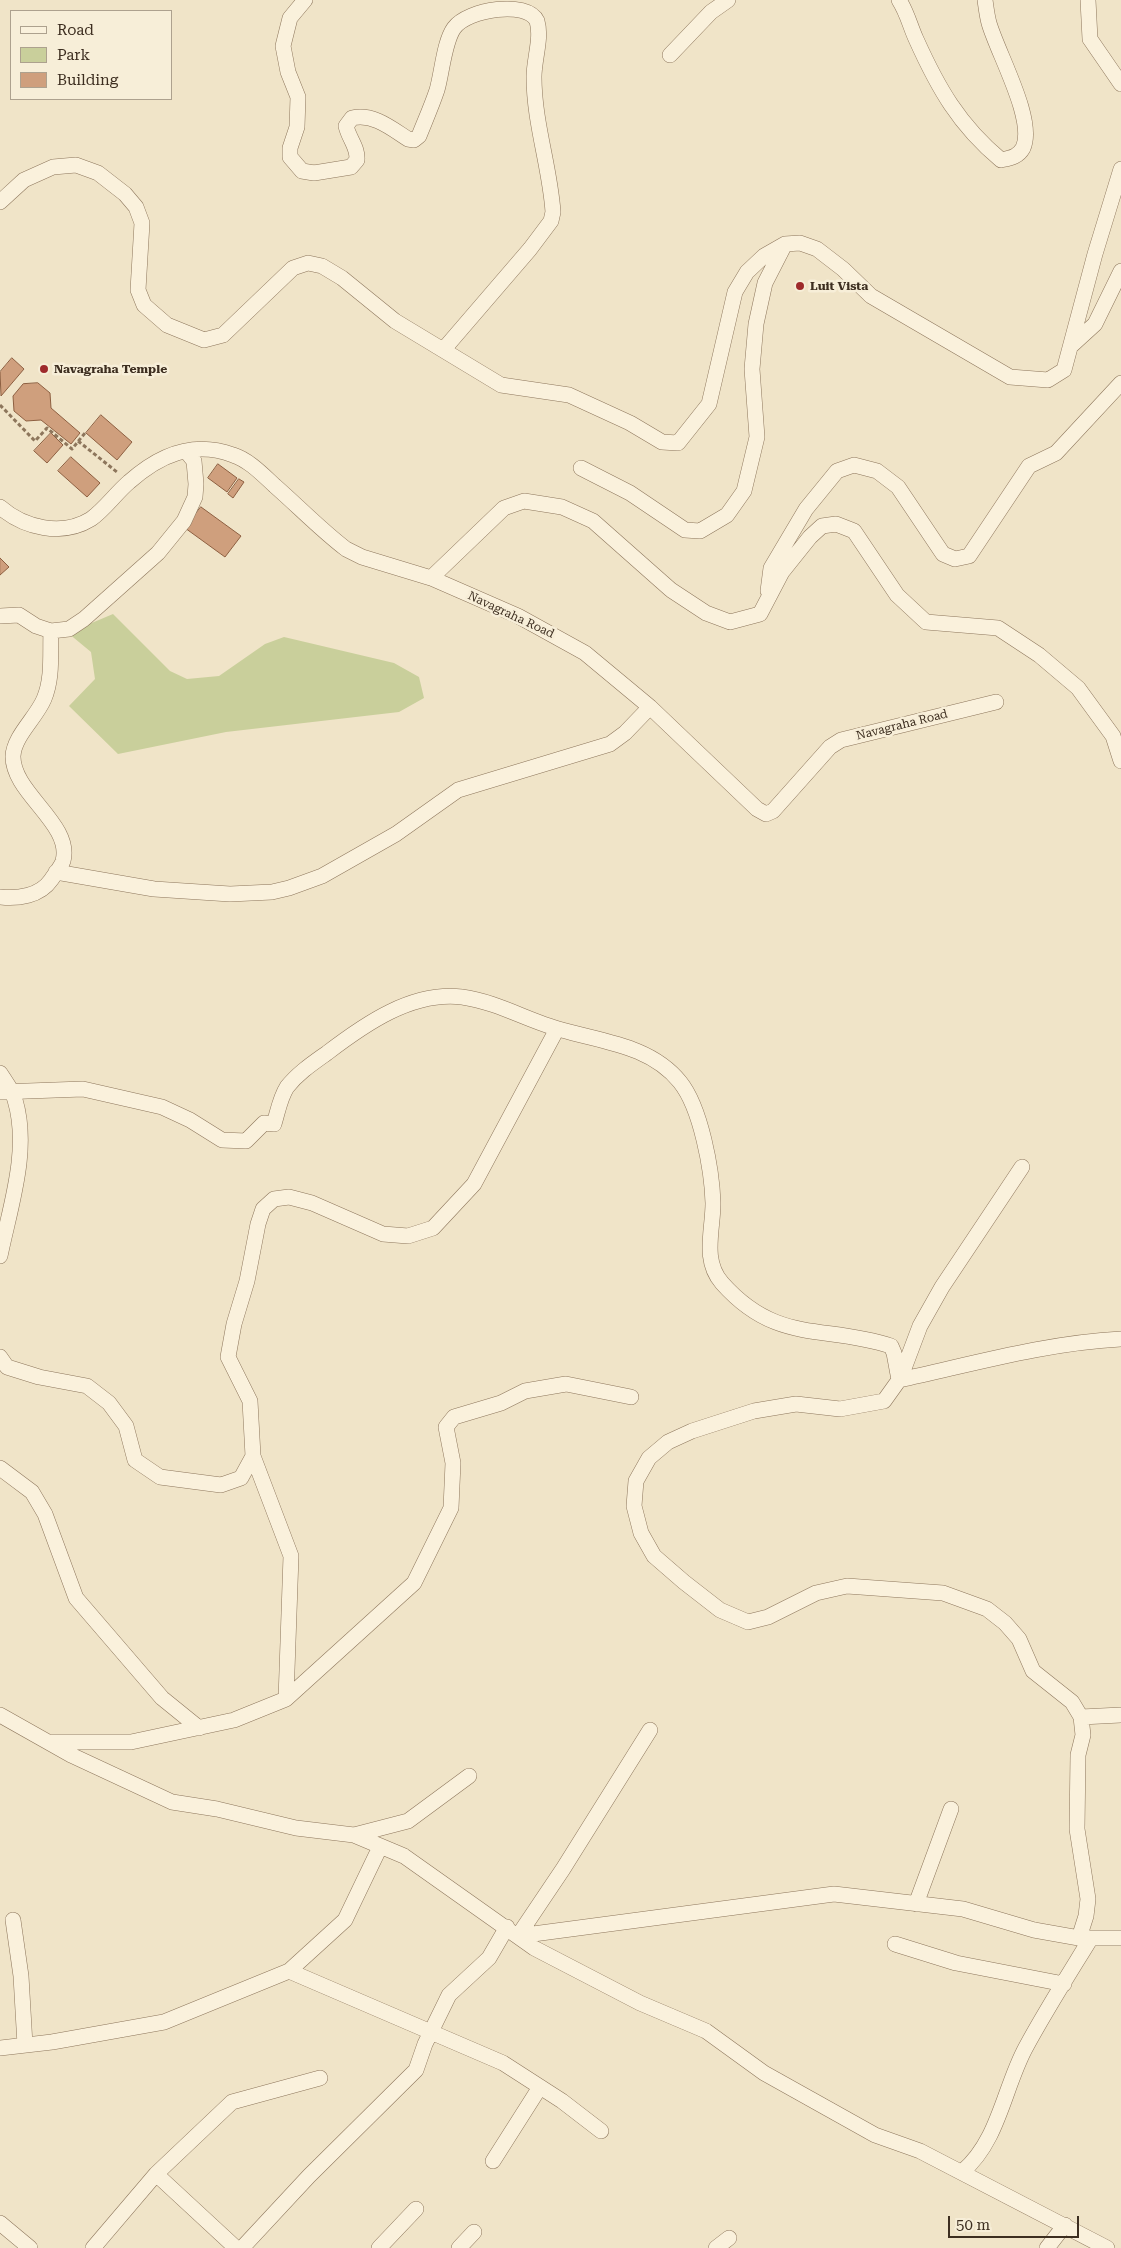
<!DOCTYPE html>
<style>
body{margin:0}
#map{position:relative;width:1121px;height:2248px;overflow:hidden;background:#f0e4c8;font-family:"Roboto Serif",serif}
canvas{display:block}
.legend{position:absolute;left:10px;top:10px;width:162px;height:90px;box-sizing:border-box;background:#f7eed8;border:1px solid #ada18e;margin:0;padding:6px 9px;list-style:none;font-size:15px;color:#3d2e20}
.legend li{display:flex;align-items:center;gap:10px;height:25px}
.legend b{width:25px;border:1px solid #ada18e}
.scale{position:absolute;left:948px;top:2216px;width:131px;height:22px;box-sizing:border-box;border:2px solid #3d2e20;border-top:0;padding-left:6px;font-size:15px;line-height:18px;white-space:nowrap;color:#3d2e20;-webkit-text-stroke:4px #f7eed8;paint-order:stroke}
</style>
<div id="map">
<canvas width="1121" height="2248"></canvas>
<ul class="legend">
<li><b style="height:6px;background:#faf1dc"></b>Road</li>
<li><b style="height:14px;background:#c9cf9b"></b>Park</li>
<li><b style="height:14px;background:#cf9f7d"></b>Building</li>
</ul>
<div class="scale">50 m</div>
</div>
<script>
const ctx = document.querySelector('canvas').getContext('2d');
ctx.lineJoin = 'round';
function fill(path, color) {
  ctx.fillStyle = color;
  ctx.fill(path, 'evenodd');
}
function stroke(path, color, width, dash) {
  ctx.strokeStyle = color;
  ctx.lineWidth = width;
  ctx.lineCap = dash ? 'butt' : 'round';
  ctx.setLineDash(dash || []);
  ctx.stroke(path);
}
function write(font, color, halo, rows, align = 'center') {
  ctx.font = font + ' "Roboto Serif",serif';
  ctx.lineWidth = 5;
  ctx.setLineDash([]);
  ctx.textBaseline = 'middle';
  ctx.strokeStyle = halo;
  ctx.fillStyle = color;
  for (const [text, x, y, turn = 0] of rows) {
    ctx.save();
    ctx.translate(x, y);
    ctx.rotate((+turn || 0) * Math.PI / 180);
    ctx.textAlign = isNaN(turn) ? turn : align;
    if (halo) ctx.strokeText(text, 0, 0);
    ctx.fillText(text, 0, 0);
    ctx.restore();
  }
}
fill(new Path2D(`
 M113,614L170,671L187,679L219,676L265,644L284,637L394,663L419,677L424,698L399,712L226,732L118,754L69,706L95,679L91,652L68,633Z`), '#c9cf9b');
const building = new Path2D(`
 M12,358L24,369L1,396L0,372Z
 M38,383L50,393L51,408L80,433L71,444L41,420L26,421L14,411L13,396L23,384Z
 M101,415L132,442L117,460L86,433Z
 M51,433L63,445L47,463L34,451Z
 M71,457L100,483L87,497L58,471Z
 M218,464L237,478L227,492L208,478Z
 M239,479L244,482L233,498L228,494Z
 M201,507L241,536L225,557L185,528Z
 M0,558L9,567L0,575Z`);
fill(building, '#cf9f7d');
stroke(building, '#8d5f41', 1);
const street = new Path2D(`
 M305,0L290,18L283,46L288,72L298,97L297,127L290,148V157L302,171L314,173L351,167L357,160C358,147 349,139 346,126L352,118C373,113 391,128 408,139L414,140L419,136C425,121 432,105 437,90C442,73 444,42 454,28C468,9 527,0 537,21C542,38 534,59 534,77C534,123 550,167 553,212L551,221L530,249L444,349
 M899,0C907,12 910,26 916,39C938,88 959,125 1001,160C1010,158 1018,157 1023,148C1036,120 997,52 989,23C987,16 986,7 985,0
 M1088,0L1090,39L1121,84
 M670,55L711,12L728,0
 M0,202L24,180L53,167L76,165L98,173L125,194L136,207L142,223L138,290L144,305L167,325L204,340L223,335L293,268L308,263L322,266L342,278L395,321L501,385L569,395L630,423L662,442L678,443L709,404L735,292L747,272L764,256L785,244L800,243L817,249L843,269L871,296L1010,377L1048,380L1064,370L1095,254L1121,169
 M1072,345L1095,324L1121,271
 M581,468L630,493L685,530L700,531L727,515L744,491L757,437L752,369L756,324L765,283L785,244
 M0,507C24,528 62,537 91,519C105,509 116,493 129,482C159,455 193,440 233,455C249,460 263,475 275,486C299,507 321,530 346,549L362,557L431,578L518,616L585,653L650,707L757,809L766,814L773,811L830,747L841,740L996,702
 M431,578L504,508L524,501L562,507L593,521L671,590L706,613L730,622L760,614L782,572L810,537L822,526L836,524L854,531L897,595L926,622L998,628L1039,655L1078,688L1113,736L1121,761
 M768,591L771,568L806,509L837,471L854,465L877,471L898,487L943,554L955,559L969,556L1029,466L1056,453L1121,383
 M0,616L19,615L36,626L51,631L69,629L84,619L158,553L184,521L195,497L196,484L194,461L186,451
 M56,872L154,889L230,894L272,892L289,888L322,876L396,834L458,790L610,744L625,733L650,707
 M0,897C18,899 40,896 51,880C55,874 61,867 63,861C73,824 12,793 13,756C14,736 36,718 44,699C53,678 50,654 51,631
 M0,1073C5,1081 13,1091 15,1100C30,1150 10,1207 0,1256
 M0,1092L83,1089L162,1107L190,1120L222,1140L246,1141L264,1123L274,1124C278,1111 280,1098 287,1087C298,1073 313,1063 327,1053C365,1024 412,991 462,997C498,1002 528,1021 562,1030C604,1042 651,1046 680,1082C701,1108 712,1170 713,1203C713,1231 702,1260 722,1283C777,1345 824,1324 891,1346L894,1353L899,1380L884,1401L840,1409L796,1404L754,1411L692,1431L668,1442L649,1458L636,1481L634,1506L641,1533L654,1556L684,1582L720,1610L748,1622L768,1617L816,1593L847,1586L943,1593L987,1609L1005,1623L1019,1639L1033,1671L1072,1702L1081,1717L1083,1735L1078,1755L1077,1829L1088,1899L1086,1916L1079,1938
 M0,1357L7,1367L39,1377L87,1386L109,1403L126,1426L135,1460L160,1477L221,1485L241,1478L253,1456L250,1401L228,1357L234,1324L247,1281L258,1224L263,1209L274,1199L289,1197L312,1203L383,1234L408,1236L433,1228L474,1184L557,1029
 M900,1379L920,1326L942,1287L1022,1167
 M899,1380C973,1364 1045,1343 1121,1339
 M253,1456L291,1556L286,1699
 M0,1468L32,1492L45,1514L76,1598L162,1698L199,1728
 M0,1715L71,1755L172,1802L217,1809L296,1828L354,1835L404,1856L534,1948L640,2003L706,2031L764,2073L875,2135L920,2151L1107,2248
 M1081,1717L1121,1715
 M650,1730L563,1869L518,1936L834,1894L963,1909L1034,1930L1079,1938H1121
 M51,1742H131L234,1720L286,1699L414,1583L451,1508L453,1463L446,1427L454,1417L501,1403L525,1391L566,1384L631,1397
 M354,1835L408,1821L469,1776
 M916,1904L951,1809
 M13,1920L21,1976L25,2045
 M895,1944L956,1963L1064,1984
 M289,1971L345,1920L380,1847
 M0,2048L52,2042L164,2022L289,1971L503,2063L562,2101L601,2131
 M493,2161L540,2087
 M962,2172C999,2141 1004,2087 1026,2047C1046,2010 1069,1974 1091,1938
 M156,2174L236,2248
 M0,2223L30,2248
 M93,2248L156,2174L232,2102L320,2078
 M242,2248L309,2176L416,2070L425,2044L449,1995L489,1958L507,1927
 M379,2248L416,2209
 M459,2248L474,2232
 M716,2248L729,2238
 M1047,2248L1065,2225`);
stroke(street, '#8d765c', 16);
stroke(new Path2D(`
 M0,405L35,441L47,428L72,449L85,433
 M78,441L117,472`), '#8d765c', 3, [4, 2.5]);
stroke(street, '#faf1dc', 15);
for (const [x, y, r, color] of [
 [800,286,5,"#9e2a2b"],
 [44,369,5,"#9e2a2b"]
]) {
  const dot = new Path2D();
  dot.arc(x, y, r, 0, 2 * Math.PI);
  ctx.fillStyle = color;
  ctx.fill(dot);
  stroke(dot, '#f7eed8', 2);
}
write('bold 12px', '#3d2e20', '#f7eed8', [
 ["Luit Vista",810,286],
 ["Navagraha Temple",54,369]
], 'left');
write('12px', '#3d2e20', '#f7eed8', [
 ["Navagraha Road",511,615,25],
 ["Navagraha Road",902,725,-14]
]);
</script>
